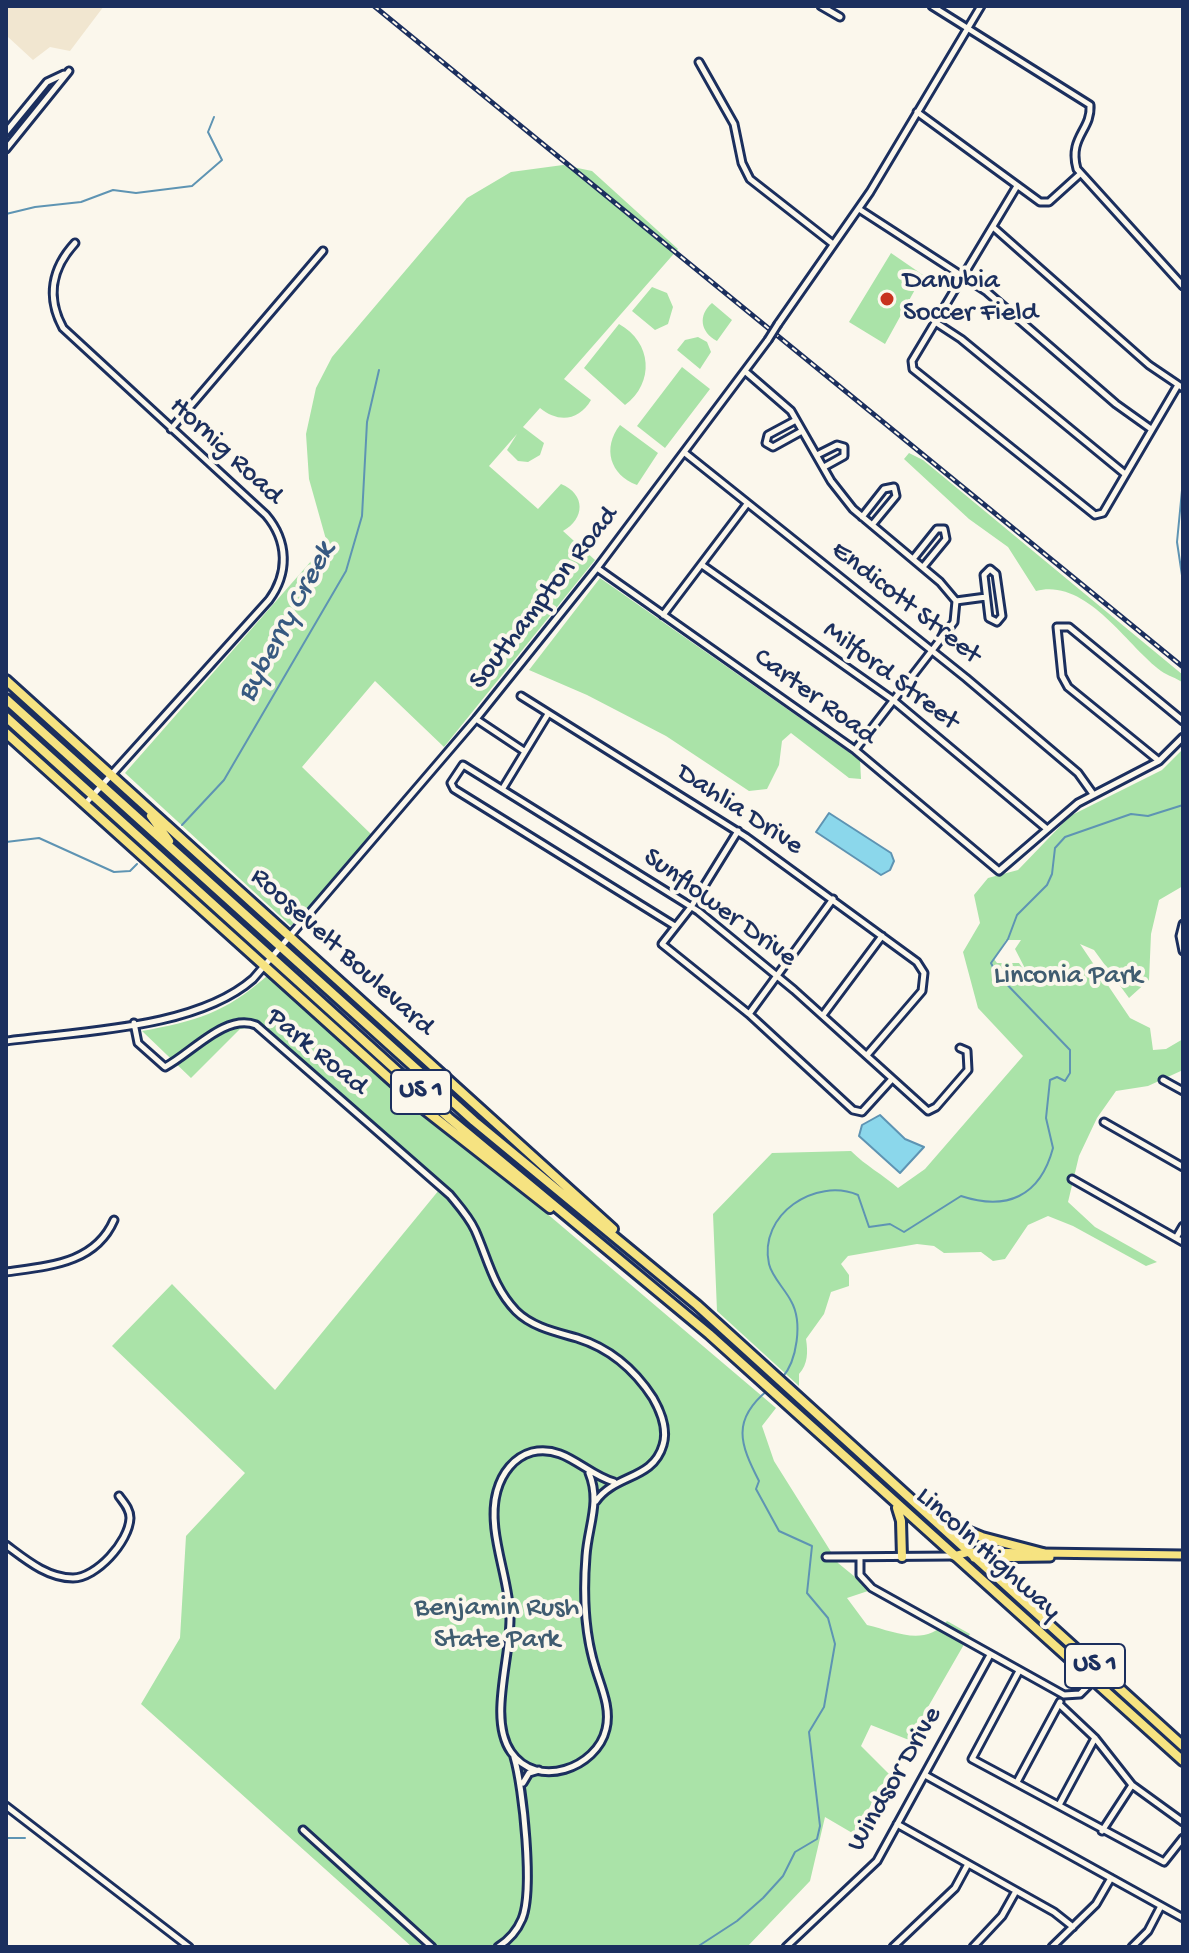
<!DOCTYPE html>
<style>
body{margin:0}
#map{position:relative;width:1189px;height:1953px;overflow:hidden;background:#fbf7ec;font-family:"Gochi Hand",sans-serif}
canvas{display:block}
.frame{position:absolute;inset:0;border:8px solid #1b2f5e;pointer-events:none}
</style>
<div id="map">
<canvas width="1189" height="1953"></canvas>
<div class="frame"></div>
</div>
<script>
const ctx = document.querySelector('canvas').getContext('2d');
ctx.lineJoin = 'round';
function fill(path, color) {
  ctx.fillStyle = color;
  ctx.fill(path, 'evenodd');
}
function stroke(path, color, width, dash) {
  ctx.strokeStyle = color;
  ctx.lineWidth = width;
  ctx.lineCap = dash ? 'butt' : 'round';
  ctx.setLineDash(dash || []);
  ctx.stroke(path);
}
function write(font, color, halo, rows, align = 'center') {
  ctx.font = font + ' "Gochi Hand",sans-serif';
  ctx.lineWidth = 8;
  ctx.setLineDash([]);
  ctx.textBaseline = 'middle';
  ctx.strokeStyle = halo;
  ctx.fillStyle = color;
  for (const [text, x, y, turn = 0] of rows) {
    ctx.save();
    ctx.translate(x, y);
    ctx.rotate((+turn || 0) * Math.PI / 180);
    ctx.textAlign = isNaN(turn) ? turn : align;
    if (halo) ctx.strokeText(text, 0, 0);
    ctx.fillText(text, 0, 0);
    ctx.restore();
  }
}
fill(new Path2D(`
 M6,6H104L70,51L50,47L33,60L8,37Z`), '#f1e6d0');
fill(new Path2D(`
 M563,165L592,171L678,249L564,379L591,400C579,421 558,423 540,408L523,427L544,443L540,455L528,462L518,461L507,450L517,434L489,466L538,509L561,484C586,494 585,519 563,531L595,560L444,747L375,681L302,767L373,836L291,926L125,773L327,543L309,479L306,434L316,388L332,357L467,198L511,172Z
 M891,253L923,275L885,344L849,322Z
 M652,287L667,293L673,307L668,324L655,330L632,311Z
 M712,303L732,320L717,341C700,332 698,315 712,303Z
 M619,324C652,342 655,383 625,405L584,368Z
 M698,337L707,342L711,352L700,369L677,350L685,340Z
 M682,367L710,389L665,448L637,426Z
 M620,425L658,453L637,485C610,475 602,448 620,425Z
 M909,453L923,460L1183,675V683C1177,678 1168,676 1161,671C1126,645 1087,578 1036,591L1008,547L969,519L904,459Z
 M600,578L860,760L861,779L849,778L791,733L782,741L779,765L767,789L749,791L666,736L587,695L529,670Z
 M1183,749V886L1159,900L1151,934L1149,980L1129,998L1094,950L1080,944L1130,1018L1150,1028L1153,1050L1166,1049L1183,1039V1070L1148,1086L1116,1091L1097,1118L1079,1156L1068,1202L1095,1227L1157,1262L1146,1266L1073,1226L1048,1216L1028,1225L1005,1259L993,1261L981,1252L944,1253L934,1246L917,1244L848,1256L841,1264L849,1275V1286L831,1292L824,1314L806,1339C808,1352 808,1364 799,1374V1386L717,1311L713,1214L772,1153L851,1151C866,1166 882,1174 898,1188L925,1169L1023,1056L978,1008L963,952L980,923L974,895L988,878L1018,870L1070,816L1162,770ZM1006,940H1021L1015,949L1031,980L1019,963H997L994,959Z
 M267,976L776,1408L762,1426L774,1461L838,1563L871,1590L847,1598L867,1625C896,1632 925,1647 947,1621L970,1634L909,1740L871,1725L861,1746L889,1774L854,1834L825,1817L810,1881L747,1947H412L141,1704L180,1638L186,1536L245,1473L112,1346L172,1284L275,1390L439,1190L262,1026L240,1029L191,1078L142,1031C196,1021 225,1013 267,976Z`), '#aae3a8');
const water = new Path2D(`
 M829,813L891,853L894,861L890,870L881,875L816,832Z
 M880,1115L905,1139L924,1147L900,1173L859,1136L862,1125Z`);
fill(water, '#8bd7eb');
stroke(water, '#5e94b3', 2);
stroke(new Path2D(`
 M6,214L35,207L81,202L113,190L136,193L192,186L222,160L208,132L214,117
 M1183,480L1177,542L1183,582
 M182,825L224,780L346,571L362,516L367,422L379,370
 M6,842L39,838L114,872L130,871L137,864
 M782,1378C797,1361 803,1322 791,1301C785,1289 772,1277 769,1264C758,1214 816,1177 858,1195L869,1227L890,1224L904,1232L961,1196C1006,1211 1040,1197 1053,1148L1046,1118L1050,1080L1057,1077L1065,1081L1070,1073V1050L996,973L991,963L1008,939L1017,915L1047,885L1052,874L1055,848L1065,837L1131,814L1148,816L1183,805
 M6,1838H25
 M697,1947L737,1921L763,1898L783,1876L795,1852L817,1839L820,1826L809,1732L824,1707L835,1644L828,1618L807,1593L812,1546L779,1531L756,1489L759,1481C740,1444 731,1420 768,1390`), '#5e94b3', 2);
const minor = new Path2D(`
 M821,6L840,17
 M932,6L1090,105C1092,130 1068,137 1077,169L1183,286
 M699,62L734,124L742,163L750,179L833,244
 M917,112L1040,202H1049L1080,174
 M6,132L47,82L64,74
 M6,149L69,71
 M1017,186L912,361L913,369L1095,515L1103,513L1178,385
 M859,209L987,292L1116,404L1151,429
 M993,227L1149,365L1183,388
 M75,243C52,268 46,297 63,328L266,515C288,541 289,573 269,600L85,804
 M935,322L961,339L1125,474
 M778,324L870,192L981,6
 M746,372L791,411L831,481L853,509L940,582L956,601
 M796,420L768,435L766,443L773,447L802,431
 M171,429L323,251
 M685,453L966,678L1078,773L1093,794
 M817,455L837,445L844,447V456L824,467
 M862,517L884,489L894,487L896,496L872,525
 M913,559L937,529H944L946,539L923,567
 M702,565L893,700L1047,829
 M597,568L855,750L999,871L1078,803L1159,761L1183,737
 M990,569L996,574L1002,616L997,622L989,618L984,575Z
 M956,601L986,597
 M663,615L747,504
 M521,696L746,837L917,962L924,973L922,991L867,1055
 M476,719L524,751
 M855,750L954,622L956,601
 M1159,761L1068,687L1062,676L1057,627H1069L1183,721
 M503,788L548,714
 M738,831L691,907L662,944L749,1014L853,1110L862,1112L892,1079
 M1183,924L1180,936L1183,951
 M675,926L454,789L451,783L463,765L698,911L794,990L928,1111L936,1107L968,1070L967,1051L960,1048
 M749,1014L833,899
 M823,1015L882,936
 M134,1023L138,1043L165,1067C192,1053 225,1013 256,1025L450,1195C459,1206 469,1217 475,1230C488,1259 493,1287 516,1311C532,1327 556,1332 577,1338C609,1348 635,1370 653,1398C661,1412 668,1429 663,1445C653,1480 615,1474 596,1501
 M6,1041C80,1031 196,1029 253,979L476,719L597,568L768,340
 M1163,1080L1183,1091
 M1104,1122L1183,1167
 M1072,1179L1183,1242
 M1176,1238L1183,1226
 M6,1272C48,1266 95,1264 114,1220
 M589,1473C601,1502 588,1526 586,1556C583,1594 584,1633 596,1670C602,1689 611,1709 606,1729C597,1768 537,1790 511,1752C488,1719 511,1658 510,1616C509,1576 486,1530 497,1491C502,1473 514,1457 532,1452C565,1444 585,1474 614,1482
 M6,1545C25,1559 47,1578 73,1578C96,1578 129,1542 130,1518C130,1509 124,1503 119,1496
 M826,1557L953,1556
 M860,1557V1575L872,1588L1064,1695L1080,1694L1093,1681
 M1019,1671L972,1759L1164,1862L1183,1838
 M1059,1704L1095,1738L1132,1785L1102,1831
 M925,1775L1183,1918
 M1017,1782L1060,1702
 M523,1783L529,1773L539,1770
 M1132,1785L1183,1822
 M1059,1805L1095,1738
 M6,1806L189,1947
 M897,1824L1054,1912L1073,1927
 M303,1830L432,1947
 M498,1947C509,1940 517,1931 522,1919C534,1891 523,1787 514,1757
 M786,1947L877,1861L990,1655
 M893,1947L955,1888L968,1864
 M973,1947L1002,1916L1016,1891
 M1052,1947L1096,1904L1111,1878
 M1132,1947L1148,1931L1161,1906`);
const major = new Path2D(`
 M954,1556L969,1552L1183,1555
 M974,1558L1050,1557`);
const highway = new Path2D(`
 M6,680L613,1229
 M6,699L474,1121L697,1305L1183,1746
 M6,717L449,1118L709,1334L1183,1761
 M6,733L420,1106L550,1208
 M151,816L169,841
 M897,1508L901,1521L902,1557
 M938,1519L982,1537L1043,1553
 M997,1577L996,1565L1004,1557`);
stroke(minor, '#1b2f5e', 11);
stroke(major, '#1b2f5e', 13);
stroke(highway, '#1b2f5e', 14);
stroke(minor, '#fbf7ec', 5);
stroke(major, '#f6e381', 7);
stroke(highway, '#f6e381', 8);
const rail = new Path2D(`
 M374,6L1183,667`);
stroke(rail, '#1b2f5e', 5);
stroke(rail, '#fbf7ec', 2, [6]);
const minorBridge = new Path2D(`
 M768,340L778,324`);
stroke(minorBridge, '#1b2f5e', 11, []);
stroke(minorBridge, '#fbf7ec', 5);
for (const [x, y, r, color] of [
 [887,299,8,"#c8321e"]
]) {
  const dot = new Path2D();
  dot.arc(x, y, r, 0, 2 * Math.PI);
  ctx.fillStyle = color;
  ctx.fill(dot);
  stroke(dot, '#fbf7ec', 3);
}
for (const [x, y, w] of [
 [421,1092,60],
 [1095,1666,60]
]) {
  const box = new Path2D();
  box.roundRect(x - w / 2, y - 22, w, 44, 6);
  ctx.fillStyle = '#fbf7ec';
  ctx.fill(box);
  stroke(box, '#1b2f5e', 2);
}
write('bold 26px', '#1b2f5e', null, [
 ["US 1",421,1092],
 ["US 1",1095,1666]
]);
write('28px', '#1b2f5e', '#fbf7ec', [
 ["Danubia",903,283],
 ["Soccer Field",903,315]
], 'left');
write('28px', '#1b2f5e', '#fbf7ec', [
 ["Hornig Road",225,452,43],
 ["Southampton Road",545,599,-52],
 ["Endicott Street",905,604,38],
 ["Milford Street",890,677,37],
 ["Carter Road",814,698,36],
 ["Dahlia Drive",739,811,33],
 ["Sunflower Drive",719,909,36],
 ["Roosevelt Boulevard",341,953,42],
 ["Park Road",316,1053,39],
 ["Lincoln Highway",987,1555,42],
 ["Windsor Drive",896,1780,-60]
]);
write('28px', '#3f5c70', '#fbf7ec', [
 ["Linconia Park",1068,978],
 ["Benjamin Rush",497,1610],
 ["State Park",497,1642]
]);
write('italic 30px', '#375981', '#fbf7ec', [
 ["Byberry Creek",288,623,-62]
]);
</script>
